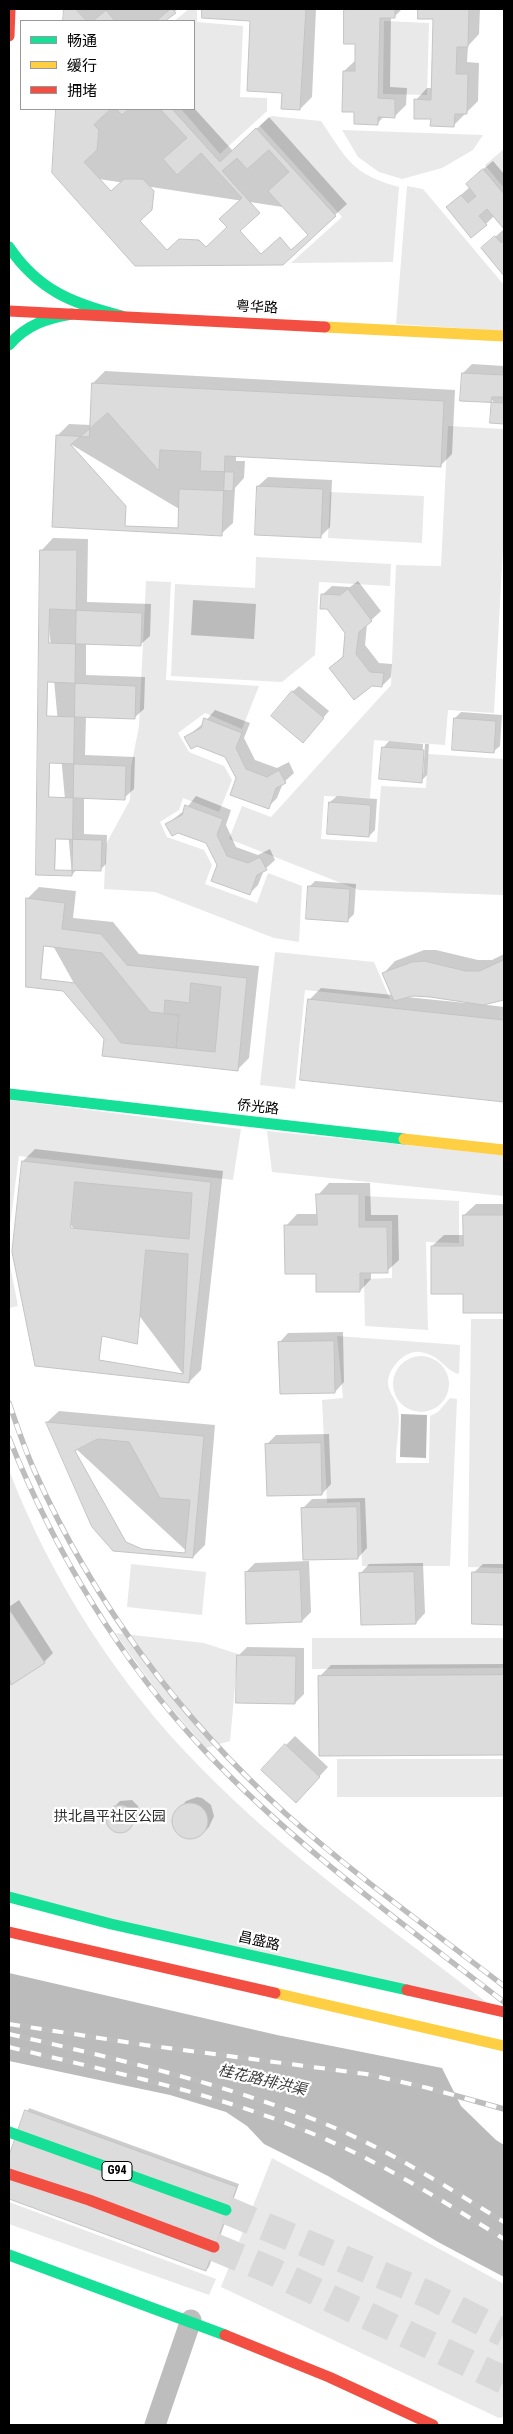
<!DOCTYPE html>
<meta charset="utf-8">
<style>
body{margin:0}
#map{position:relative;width:513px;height:2434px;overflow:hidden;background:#fff;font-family:"Roboto Condensed","Noto Sans SC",sans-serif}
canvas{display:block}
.frame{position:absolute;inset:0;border:10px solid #000;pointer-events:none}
.legend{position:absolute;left:20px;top:20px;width:175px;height:90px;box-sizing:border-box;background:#fff;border:1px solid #999;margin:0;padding:6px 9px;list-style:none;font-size:15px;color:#000}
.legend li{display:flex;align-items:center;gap:10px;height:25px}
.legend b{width:25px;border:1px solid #999}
</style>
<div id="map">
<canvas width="513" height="2434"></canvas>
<div class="frame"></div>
<ul class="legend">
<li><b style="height:6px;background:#16e098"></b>畅通</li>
<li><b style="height:6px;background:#ffcf43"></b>缓行</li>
<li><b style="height:6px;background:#f24e42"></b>拥堵</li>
</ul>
</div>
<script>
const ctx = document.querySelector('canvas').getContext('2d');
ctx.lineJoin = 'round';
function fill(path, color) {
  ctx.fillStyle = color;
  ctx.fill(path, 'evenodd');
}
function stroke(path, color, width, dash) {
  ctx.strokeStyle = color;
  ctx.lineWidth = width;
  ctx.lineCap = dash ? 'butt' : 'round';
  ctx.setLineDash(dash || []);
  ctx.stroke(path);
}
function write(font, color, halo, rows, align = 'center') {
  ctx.font = font + ' "Roboto Condensed","Noto Sans SC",sans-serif';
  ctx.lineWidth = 4.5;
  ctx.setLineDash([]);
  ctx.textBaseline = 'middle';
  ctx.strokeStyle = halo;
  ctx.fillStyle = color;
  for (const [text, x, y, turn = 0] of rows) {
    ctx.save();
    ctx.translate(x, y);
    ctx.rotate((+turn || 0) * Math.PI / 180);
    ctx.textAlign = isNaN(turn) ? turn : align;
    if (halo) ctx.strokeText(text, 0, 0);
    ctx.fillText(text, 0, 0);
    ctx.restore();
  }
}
fill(new Path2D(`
 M189,9H197V22L243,26L240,97L267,98V111L220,154L181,109H194V21H174Z
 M384,21L429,23L427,95L383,94Z
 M271,116L321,121C347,159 351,174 399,187L393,262L291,263L342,217L260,126Z
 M342,130L483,135L473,150L442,168L402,179L379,172L358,157Z
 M504,149V188L485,165Z
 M407,186L423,189L504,285V331L396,324Z
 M448,426L504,429V529L494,713L448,710L445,745L374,740L370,798L324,796L321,839L377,842L381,786L426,788L428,754L504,759V895L359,890L229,839L242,806L271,817L391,685L396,565L441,566Z
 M330,492L424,496L422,543L328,538Z
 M256,557L391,564L390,586L319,582L315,655L282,682L171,676L175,584L255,588Z
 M146,581L171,582L166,680L259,686L242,729L205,713L178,733L189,752L224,766L232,780L219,812L183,798L179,810L160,822L167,837L204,850L212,865L205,884L257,903L268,873L302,886L299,942L274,938L155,892L104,889L106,844L130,800L131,767L139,726Z
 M275,952L374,962L390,999L305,990L295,1089L260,1085Z
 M9,1100L241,1129L233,1180L19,1156L9,1233Z
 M267,1131L504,1155V1196L272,1172Z
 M365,1196L459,1201V1243L426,1242L428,1330L365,1326L364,1279L392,1278V1221H365Z
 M9,1260L18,1306L9,1308Z
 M471,1319H504V1568L468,1567Z
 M337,1336L460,1345L459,1374C445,1371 441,1355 420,1352C405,1350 387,1369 388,1384C389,1394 397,1400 398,1409C401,1426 395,1446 396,1463H429L430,1416L438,1412L450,1398L457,1399L450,1566H362L360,1502L327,1503L322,1400L343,1398Z
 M393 1384a28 28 0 1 1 56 0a28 28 0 1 1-56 0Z
 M9,1470C50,1578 118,1684 199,1766C287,1857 394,1930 494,2008L9,1897Z
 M131,1564L206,1572L202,1615L127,1607Z
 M115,1633L204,1643L238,1654L230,1741L206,1748L160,1695Z
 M312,1638H504V1668L312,1669Z
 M337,1759H504V1797H337Z
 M272,2158L504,2284V2417L499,2418L221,2287Z
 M9,2202L216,2279L209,2295L9,2224Z`), '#e9e9e9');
fill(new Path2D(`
 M193,600L256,604L254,639L191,635Z
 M401,1414L427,1415L426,1458L400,1457Z
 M9,1973L277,2035L442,2068L461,2106L496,2140L504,2145V2277L438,2242L328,2176L264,2144L247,2126L226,2112L170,2095L9,2061Z`), '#bbb');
fill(new Path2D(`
 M65,9H178L163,21H64Z
 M204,9H316L312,97L300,109L283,92L252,20L203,17Z
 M346,9H402L394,17H391L390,87L407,88L406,105L394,117L384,116L378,123L356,110L344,71L356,60V43H345Z
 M420,9H480L479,34L468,46L467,62L479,63L478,101L454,125L432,118L416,100L427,88H433L434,18H419Z
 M194,108L233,151L269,117L347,204L335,215L53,172L58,109Z
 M493,161L504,174V227L494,216L486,224L447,207L470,187L476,175Z
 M504,229V274L483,248Z
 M472,364L504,366V422H491L493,401L463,373Z
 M105,371L455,390L452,454L440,466L236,455V461H245L244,478L235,488L233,523L221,534L57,436L69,424L91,425L93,383Z
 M268,477L332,480L330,527L321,536L258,486Z
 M53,538L88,539L87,602L151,604L150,636L140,645L86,643V675L145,677L144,709L134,718L86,716L85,755L135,757L134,789L124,798L84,797V834L107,835L106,864L100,870L77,869L72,875L42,550Z
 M358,581L381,611L367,624L365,645L379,663L392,664L391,677L382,686L331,668L344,655L347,632L322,595L332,586L350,587Z
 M299,686L329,711L309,735L292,692Z
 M215,710L250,723L244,738L255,760L277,768L289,762L294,773L283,783L277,798L268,807L237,778L226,756L186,737L204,723Z
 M461,712L502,715L500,746L493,752L455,718Z
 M389,741L423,744L421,776H423L425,744H429L427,775L421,781L383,748Z
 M196,796L231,810L226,825L236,847L258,855L270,849L275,860L264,870L258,885L249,894L218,865L207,842L167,824L185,810Z
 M337,796L377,799L375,830L369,836L330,802Z
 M315,881L356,884L354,914L348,920L309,887Z
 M39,887L76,891L73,918L113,922L139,954L259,966L249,1058L238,1069L105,1039L27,899Z
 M424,950H436L478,960H492L504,954V998L480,1004L504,1007V1101L301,1079L309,1000L321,988L393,995L384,973L395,961ZM413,995L466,1001V1003L406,997Z
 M35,1149L223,1171L201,1370L189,1382L23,1161Z
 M329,1183H370L371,1215H398L399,1260L387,1271H371V1279L360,1291L317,1272L286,1226L297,1214H318V1195Z
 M476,1204H504V1312H464V1293L432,1246L444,1235H464V1215Z
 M343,1332L344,1382L335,1392L279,1343L288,1333Z
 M59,1411L215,1425L205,1545L193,1557L47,1422Z
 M329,1434L331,1484L322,1494L266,1445L276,1435Z
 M365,1498L367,1548L358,1558L302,1509L312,1499Z
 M309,1561L311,1612L302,1621L246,1572L255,1563Z
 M423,1563L425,1613L416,1623L360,1574L369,1564Z
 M483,1564H504V1624L473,1623V1573Z
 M19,1600L53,1653L44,1662L12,1683L9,1675V1607Z
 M247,1647L304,1648V1694L295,1703L238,1656Z
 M504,1664V1754L320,1755L319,1677L331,1665Z
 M295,1736L328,1767L305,1792L286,1745Z
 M197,1797L202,1798L211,1805L214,1816L209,1827L203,1833L192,1838H187L181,1836L174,1828L173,1817L186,1801Z
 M132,1800L138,1806L139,1814L134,1822L128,1829L120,1831L109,1825L107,1817L114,1807L120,1801Z
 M29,2108L239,2184L209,2267L206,2270L9,2198V2159Z`), '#0003');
const building = new Path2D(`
 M64,9H172L176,13L165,21H63Z
 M76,9H167L169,10L156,21H115L106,10L93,21H87Z
 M202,9H306L300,110L281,109L282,93L247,91L250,21L202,18Z
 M344,9H395V18H380L378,98L395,99V118L378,117V125L354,124V112H342L343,71H355V44H344Z
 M418,9H469L468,47H457L456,74H468L467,114H455L454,127L430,126L431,119H414V99L431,100L433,19H418Z
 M56,109H172L220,162L256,128L336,216L283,265L135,266L52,173Z
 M111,109H116L122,115L129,109H160L187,138L163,159L177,175L201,153L242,198L219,219L227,227L206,247L199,240L179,239L167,250L140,221L152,210L154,191L143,179H124L111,191L84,162L97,150L99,130L94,125Z
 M269,150L289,172L268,191L308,235L291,250L280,237L261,254L240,231L260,213L222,171L237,158L247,169Z
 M483,169L504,194V229L487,209L479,216L487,225L471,238L446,207L461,195L468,203L476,196L466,184Z
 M495,236L501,243L504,240V276L481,248Z
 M462,373L504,375V403L460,401Z
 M92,383L444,401L441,467L225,456L222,536L52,527L56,435L89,437Z
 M492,397H504V424L490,423Z
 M108,413L159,471L160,450L201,452L200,471L234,472L233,491L179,489L178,528L125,526L126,506L71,445Z
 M257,486L323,489L321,538L255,535Z
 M40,550H77L72,876L36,875Z
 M348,589L372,621L359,632L356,654L370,672L384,673L382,687L372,686L354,700L329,668L343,657L345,633L327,609H320L321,594L340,595Z
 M50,609L142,613L141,646L49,643Z
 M48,682L136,686L135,719L47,716Z
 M292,691L324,718L303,743L271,716Z
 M204,718L242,733L236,748L246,769L267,777L279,770L286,783L276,788L269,809L230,795L236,778L225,757L197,746L191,749L184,737L201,728Z
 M454,718L496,721L494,753L452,750Z
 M382,747L424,750L422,783L379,779Z
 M50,763L126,766L125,800L49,797Z
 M329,802L371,805L369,837L327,834Z
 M185,805L223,819L217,835L227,856L248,863L260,857L267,870L257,875L250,895L211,881L217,865L206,843L178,833L172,836L165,824L182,815Z
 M56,839L102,840L101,871L55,870Z
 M308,886L350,889L348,922L306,919Z
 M26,898L65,903L62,929L101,934L127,965L247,978L238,1071L102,1056L104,1039L63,991L26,987Z
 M44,946L102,953L150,1012L179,1015L176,1048L121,1043L75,983L41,979Z
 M504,960V1000L483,1005L430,997L413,996L394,1001L382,973L412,962L424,961L466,971H479Z
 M191,983L221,987L215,1052L176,1048L179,1015L164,1014L165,1000L189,1003Z
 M308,999L504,1020V1102L300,1080Z
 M22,1161L211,1182L189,1383L35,1366L12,1252Z
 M75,1182L192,1193L189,1239L71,1228Z
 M316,1194H359V1227H387L388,1273H360V1292H316V1274H285L284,1225H317Z
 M463,1215H504V1313H463V1294H431V1246H463Z
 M146,1250L188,1254L183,1374L99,1360L102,1336L137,1344Z
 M334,1341L335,1393L280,1394L278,1342Z
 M46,1422L204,1436L193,1558L113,1551L92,1527Z
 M98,1439L129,1442L160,1498L190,1500L185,1553L142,1549L126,1542L75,1451Z
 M321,1443L322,1495L267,1496L265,1444Z
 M357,1507L358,1559L303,1560L301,1508Z
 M300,1570L302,1622L246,1624L245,1572Z
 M414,1572L416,1624L361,1625L359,1573Z
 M472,1572L504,1573V1625L472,1624Z
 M9,1609L45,1663L11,1685L9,1678Z
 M237,1655L296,1656L295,1704L236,1703Z
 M504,1675V1755L319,1756L318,1676Z
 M285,1744L320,1777L296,1803L261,1770Z
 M172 1821a18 18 0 1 1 36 0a18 18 0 1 1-36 0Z
 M106 1819a14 14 0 1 1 28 0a14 14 0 1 1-28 0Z
 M25,2110L237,2187L206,2271L9,2199V2156Z`);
fill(building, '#dcdcdc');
stroke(building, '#c4c4c4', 1);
stroke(new Path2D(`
 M226,2210L429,2295L504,2333
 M214,2247L272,2271L504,2380`), '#d9d9d9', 28, [28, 14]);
stroke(new Path2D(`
 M155,2425L191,2320`), '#bdbdbd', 21);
stroke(new Path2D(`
 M9,247C38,290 73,304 122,316
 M9,345C26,325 47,318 72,314
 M9,1094L404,1139
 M9,1897L111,1924L407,1990
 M9,2132L226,2210
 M9,2255L225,2335`), '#16e098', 11);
stroke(new Path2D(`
 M325,327L504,336
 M404,1139L504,1150
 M275,1993L504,2046`), '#ffcf43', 11);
stroke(new Path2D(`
 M9,36L10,9
 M9,311L325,327
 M9,1932L275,1993
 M407,1990L504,2012
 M9,2174L89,2200L214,2247
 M225,2335L329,2377L433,2425`), '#f24e42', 11);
const rail = new Path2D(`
 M9,1403C17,1426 25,1450 35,1472C94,1603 180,1718 286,1814C355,1875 431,1930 504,1986
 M9,1438C55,1552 121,1662 205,1751C295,1846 402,1923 504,2002
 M9,2024L145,2045L366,2074L428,2088L504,2109
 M9,2034C113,2058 218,2082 318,2121C384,2147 444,2185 504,2222
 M9,2047C107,2071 207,2091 301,2129C373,2157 438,2198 504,2239`);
stroke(rail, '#bdbdbd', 5.5);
stroke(rail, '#fff', 4, [11]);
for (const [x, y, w] of [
 [117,2171,30]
]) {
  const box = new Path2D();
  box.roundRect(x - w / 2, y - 9.5, w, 19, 4);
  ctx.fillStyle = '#fff';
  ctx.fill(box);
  stroke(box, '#000', 1);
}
write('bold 12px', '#000', null, [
 ["G94",117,2171]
]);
write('14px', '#000', '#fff', [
 ["粤华路",257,308,3],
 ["侨光路",258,1108,6],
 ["昌盛路",259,1942,13]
]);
write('14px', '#2e2e2e', '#fff', [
 ["拱北昌平社区公园",110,1817]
]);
write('italic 15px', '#3f3f3f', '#fff', [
 ["桂花路排洪渠",262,2081,13]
]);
</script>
